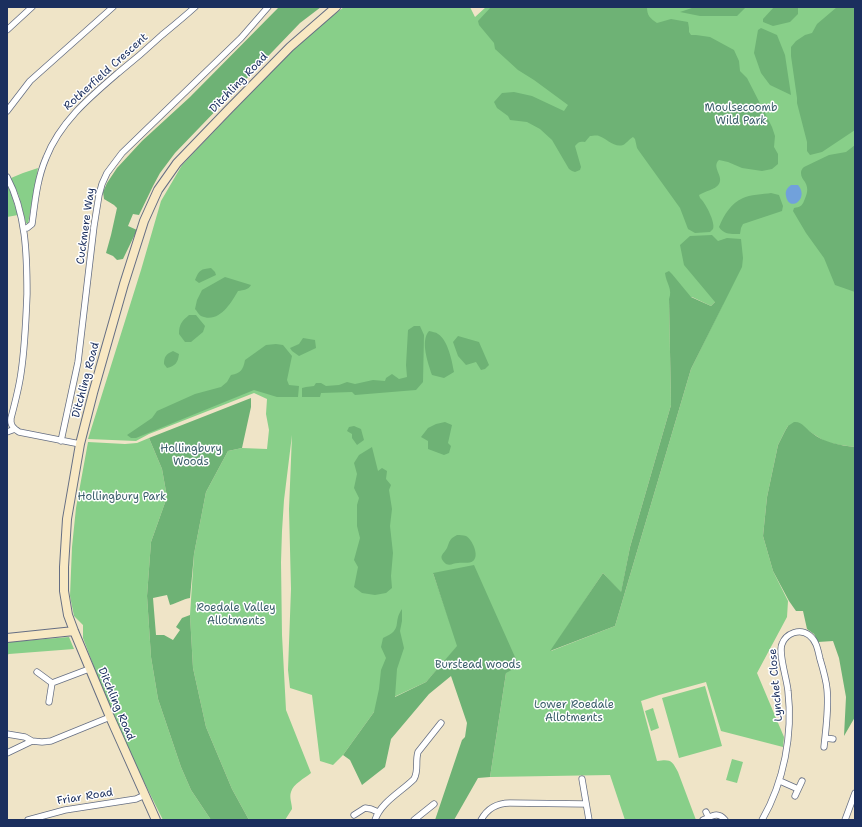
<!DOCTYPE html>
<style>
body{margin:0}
#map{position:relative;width:862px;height:827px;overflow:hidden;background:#efe4c7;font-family:"Shantell Sans",sans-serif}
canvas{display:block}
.frame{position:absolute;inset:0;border:8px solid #1b2f5e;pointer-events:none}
</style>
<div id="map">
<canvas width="862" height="827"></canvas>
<div class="frame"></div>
</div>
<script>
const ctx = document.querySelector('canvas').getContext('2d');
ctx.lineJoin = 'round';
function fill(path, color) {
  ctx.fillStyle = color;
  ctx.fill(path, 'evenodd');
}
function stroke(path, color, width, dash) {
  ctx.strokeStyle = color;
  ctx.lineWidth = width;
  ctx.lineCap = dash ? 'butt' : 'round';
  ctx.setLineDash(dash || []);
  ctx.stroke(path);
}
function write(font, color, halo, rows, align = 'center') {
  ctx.font = font + ' "Shantell Sans",sans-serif';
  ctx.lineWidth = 3;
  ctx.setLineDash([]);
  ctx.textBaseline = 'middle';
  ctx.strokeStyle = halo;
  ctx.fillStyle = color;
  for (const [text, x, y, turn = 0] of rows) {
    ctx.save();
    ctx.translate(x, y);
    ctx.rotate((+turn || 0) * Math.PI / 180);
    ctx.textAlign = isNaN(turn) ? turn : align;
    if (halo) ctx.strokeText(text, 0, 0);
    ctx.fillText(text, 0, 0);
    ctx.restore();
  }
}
fill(new Path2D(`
 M344,7H470L475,17L486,7H855V447L840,445L826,442L818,437L807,430L788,426L785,431L778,445L767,497L763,536L773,571L788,601L787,617L757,673L784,737L783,747L721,731L706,682L659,695L641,701L657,761C670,759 672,760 678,772L696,820H625L610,775L490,777L506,673L433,573L458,646L426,682L394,697L374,712L343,755L333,765L320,761L312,695L290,688L288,670L291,589L289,509L292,435L284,500L282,531L281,562L282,635L286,710L311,773C305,778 293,784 291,792C289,797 292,804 292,809L285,820H249L232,789L206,727L193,668L190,615L194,554L206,492L228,451L242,448L267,449L269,430L266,414L267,399L254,393L149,434L136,441L88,439L141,270L161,201L182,165L266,77L308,35ZM692,297L711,306L715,302L723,304L691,369L615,626L551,651L603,573L621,593L630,547L671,405L669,299Z
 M38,168L28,224L26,223L19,196L11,178L23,173Z
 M7,184L11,194L18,215L7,217Z
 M149,438L162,469L167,497L151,542L147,596L151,657L158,699L181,767L191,790L211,820H163L134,762L105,696L83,638V625L74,616L70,596L72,547L76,508L88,442L125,444L137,443Z
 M69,637L74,649L9,654L7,655V643L10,642Z
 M705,686L722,746L679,758L662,698Z
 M653,708L659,728L651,731L645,711Z
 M732,759L743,762L737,783L726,780Z`), '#88cf89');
fill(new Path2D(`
 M279,7H321L300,23L175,153L160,173L153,186L139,215L133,214L128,226L137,230L123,259L117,260L113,256L106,253L111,235L117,208L114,205L104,199L103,192L107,183L117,168L142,141L190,97Z
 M491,7H647C647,16 650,18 657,23L671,19L688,22L689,28V32L691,35H696L710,37L734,50L739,61L740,71L747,78L772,127L775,136L774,147L778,154V164L772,169L762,171L742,168L728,162L719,160C711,167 724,176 719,184C715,190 705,191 699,195L700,198C705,202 716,223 713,229C712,230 711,231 710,232L695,233L688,229L680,208L639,151L637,148L635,139L633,137C629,139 626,144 623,145C614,148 606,138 599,136C597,135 592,136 590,136L585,142C580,141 578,142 575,146L581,167L580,170L575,172L572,171L569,169L552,140L540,129L527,122L510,120L508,116L497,108L494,102L502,93L514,92L532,96L564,111L568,105L534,80L518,70L495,49L494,43L479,25L478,21Z
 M707,7H746L737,16H700L680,12L692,8H704Z
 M774,7H798V14L790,22L773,26L763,22V19Z
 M837,7H855V130L822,152L810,155L807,151V142L797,103V98L791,56V47L796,41L805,35L812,33L817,24Z
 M761,28L777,35L785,55L791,95L770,85L761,73L754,53L758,30Z
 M855,145V292L835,285L824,258L806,233L793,211L794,208C800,207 802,206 804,201C807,194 809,189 805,182C803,179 801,177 801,173C801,170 802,169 804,167L829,155L846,152Z
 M771,193L779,195L783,206L782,211L743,224L741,228L740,234C732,234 724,235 719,227C724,215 731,203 743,198C749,195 764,194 771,193Z
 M712,235L718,241L727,238L741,239L743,258L742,267L691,369L615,626L550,651L603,573L621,592L630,547L671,405L669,299C673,289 666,283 665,273L669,271L672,274L691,297L711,306L715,302L684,265L680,245L690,236Z
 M211,268L215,272L216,275L199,283L195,280C199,270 201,269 211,268Z
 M225,277L251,285C248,290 244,290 238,291C231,303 219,324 201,316C199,315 197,311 195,309L197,300L202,290Z
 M189,315H196L205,326L203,332L191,342H185L179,334C179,324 182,321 189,315Z
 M414,326H420L424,335L423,382L416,390L355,395L352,392L321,393L320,397H302V388L306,387L314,386L316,383H321L326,386L339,385L347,382L355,384L373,380L385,381L386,378L392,374L399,379L407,377L406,365L408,330Z
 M429,331C432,332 436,332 438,334C448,340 452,361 454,372L444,378L432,375C428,363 420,341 429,331Z
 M458,336L479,342L489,365L485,369L481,370L476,362L466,365L458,356L453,342Z
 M303,338L315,340L316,348L299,356L292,351L290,348L299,344Z
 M276,344L283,345L292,356L287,380L289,385L299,386L298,397H277L254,390L136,438H131L127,435L152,418L157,411L195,394L221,387L227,382L231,375C241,373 243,370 245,360L266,345Z
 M173,351L179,354C178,363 175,366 167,368L164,364C164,357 166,354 173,351Z
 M251,398V407L242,448L228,451L206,492L194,554L190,598C183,599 177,603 170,605L167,595L153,598L156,635H164L173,640L180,630L176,627L182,618L190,615L193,668L206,727L232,789L249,820H211L191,790L181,767L158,699L151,657L147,596L151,542L167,497L162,469L149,438Z
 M445,422L452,425L448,443L451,446L449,453L444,455L428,449V441L421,437L428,428L436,424Z
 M794,422C802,421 806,429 812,433C825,443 839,445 855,447V717L844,736L846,697L839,658L833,641L818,642L814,634L807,629L803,611H796L789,601L773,571L763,536L767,497L778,445L785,431L788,426Z
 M354,426L361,429L364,440L357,445L352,438V434L347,431L349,427Z
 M372,447L378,471L382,468L387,471L386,479L391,485L389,490L392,509L390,526L393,553L391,576L392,588L386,593L375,595L362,593L354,587L358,567L354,560L360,538L357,526V505L359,498L354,488L357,474L354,463L359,455Z
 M457,535C460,535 463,535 466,536C472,539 480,556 473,561C469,564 463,562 458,563C453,563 451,566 446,564C437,556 444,554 447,548C450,541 449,539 457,535Z
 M474,565L519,666L506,673L490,777L478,778L454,820H435L462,740L465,737L467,723L451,676L429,694L391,739L385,767L362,785L350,760L343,755L374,712L379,689L381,670L386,658L381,647L383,638C404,629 392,623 402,609V621L400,631L404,648L397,669L395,697L426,682L457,646L433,573Z`), '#6eb275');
fill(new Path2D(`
 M791,185H798C810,199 789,213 786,196C785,191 787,188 791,185Z`), '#71a1db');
const street = new Path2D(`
 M7,30L32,7
 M7,111L30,81L113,7
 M7,177C26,213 27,254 27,294C26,320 25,347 21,373C19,388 15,403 11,418C10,425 13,428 19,432L80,444
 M24,228H27L32,224C35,202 37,179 46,158C60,122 90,97 118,73C133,61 148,48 162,35C173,26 184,17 195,7
 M7,432L15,429
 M61,441L78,362L94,226L99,195L102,184L107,173L122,153L241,38L268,7
 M37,672L52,683L89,669
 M49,702L52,683
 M7,734L25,737L32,741
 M825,738L833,739
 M7,753L32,741L42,742L51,741L110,717
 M582,779L589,820
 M780,781L798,789
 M795,796L802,781
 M706,812L709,818
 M354,815L365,808L371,809L378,812
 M28,820L65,810L136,799L145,795
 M375,820C381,802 401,792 414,779C419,770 415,762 418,752L441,723
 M414,820L434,804
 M481,820C487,809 497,803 510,803L586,804
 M703,820C712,816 718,811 725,820
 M762,820C784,782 793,734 788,691C787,679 778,653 782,644C786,633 800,628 809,635C817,641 818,651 820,659C823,669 826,679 827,689C829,708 826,727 824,747
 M845,820L855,793`);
const secondary = new Path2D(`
 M7,638L74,631
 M156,820L110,717L74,631L68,615L64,591V567L67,519L80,444L93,393L124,284L144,221L158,190L177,163L229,109L290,47L336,7`);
stroke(street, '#656e83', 7);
stroke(secondary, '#656e83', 10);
stroke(street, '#fff', 5.5);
stroke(secondary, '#f8e8c3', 8);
write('11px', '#1b2f5e', '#fff', [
 ["Rotherfield Crescent",106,72,-42],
 ["Ditchling Road",239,83,-46],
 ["Cuckmere Way",86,226,-82],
 ["Ditchling Road",86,380,-75],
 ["Lynchet Close",776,685,-95],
 ["Ditchling Road",116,704,67],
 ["Friar Road",85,797,-9]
]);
write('11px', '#3c5f6b', '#fff', [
 ["Moulsecoomb",741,108],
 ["Wild Park",741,121],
 ["Hollingbury",191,449],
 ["Woods",191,462],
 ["Hollingbury Park",122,497],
 ["Roedale Valley",236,608],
 ["Allotments",236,621],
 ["Burstead woods",478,665],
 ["Lower Roedale",574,705],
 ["Allotments",574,718]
]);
</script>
